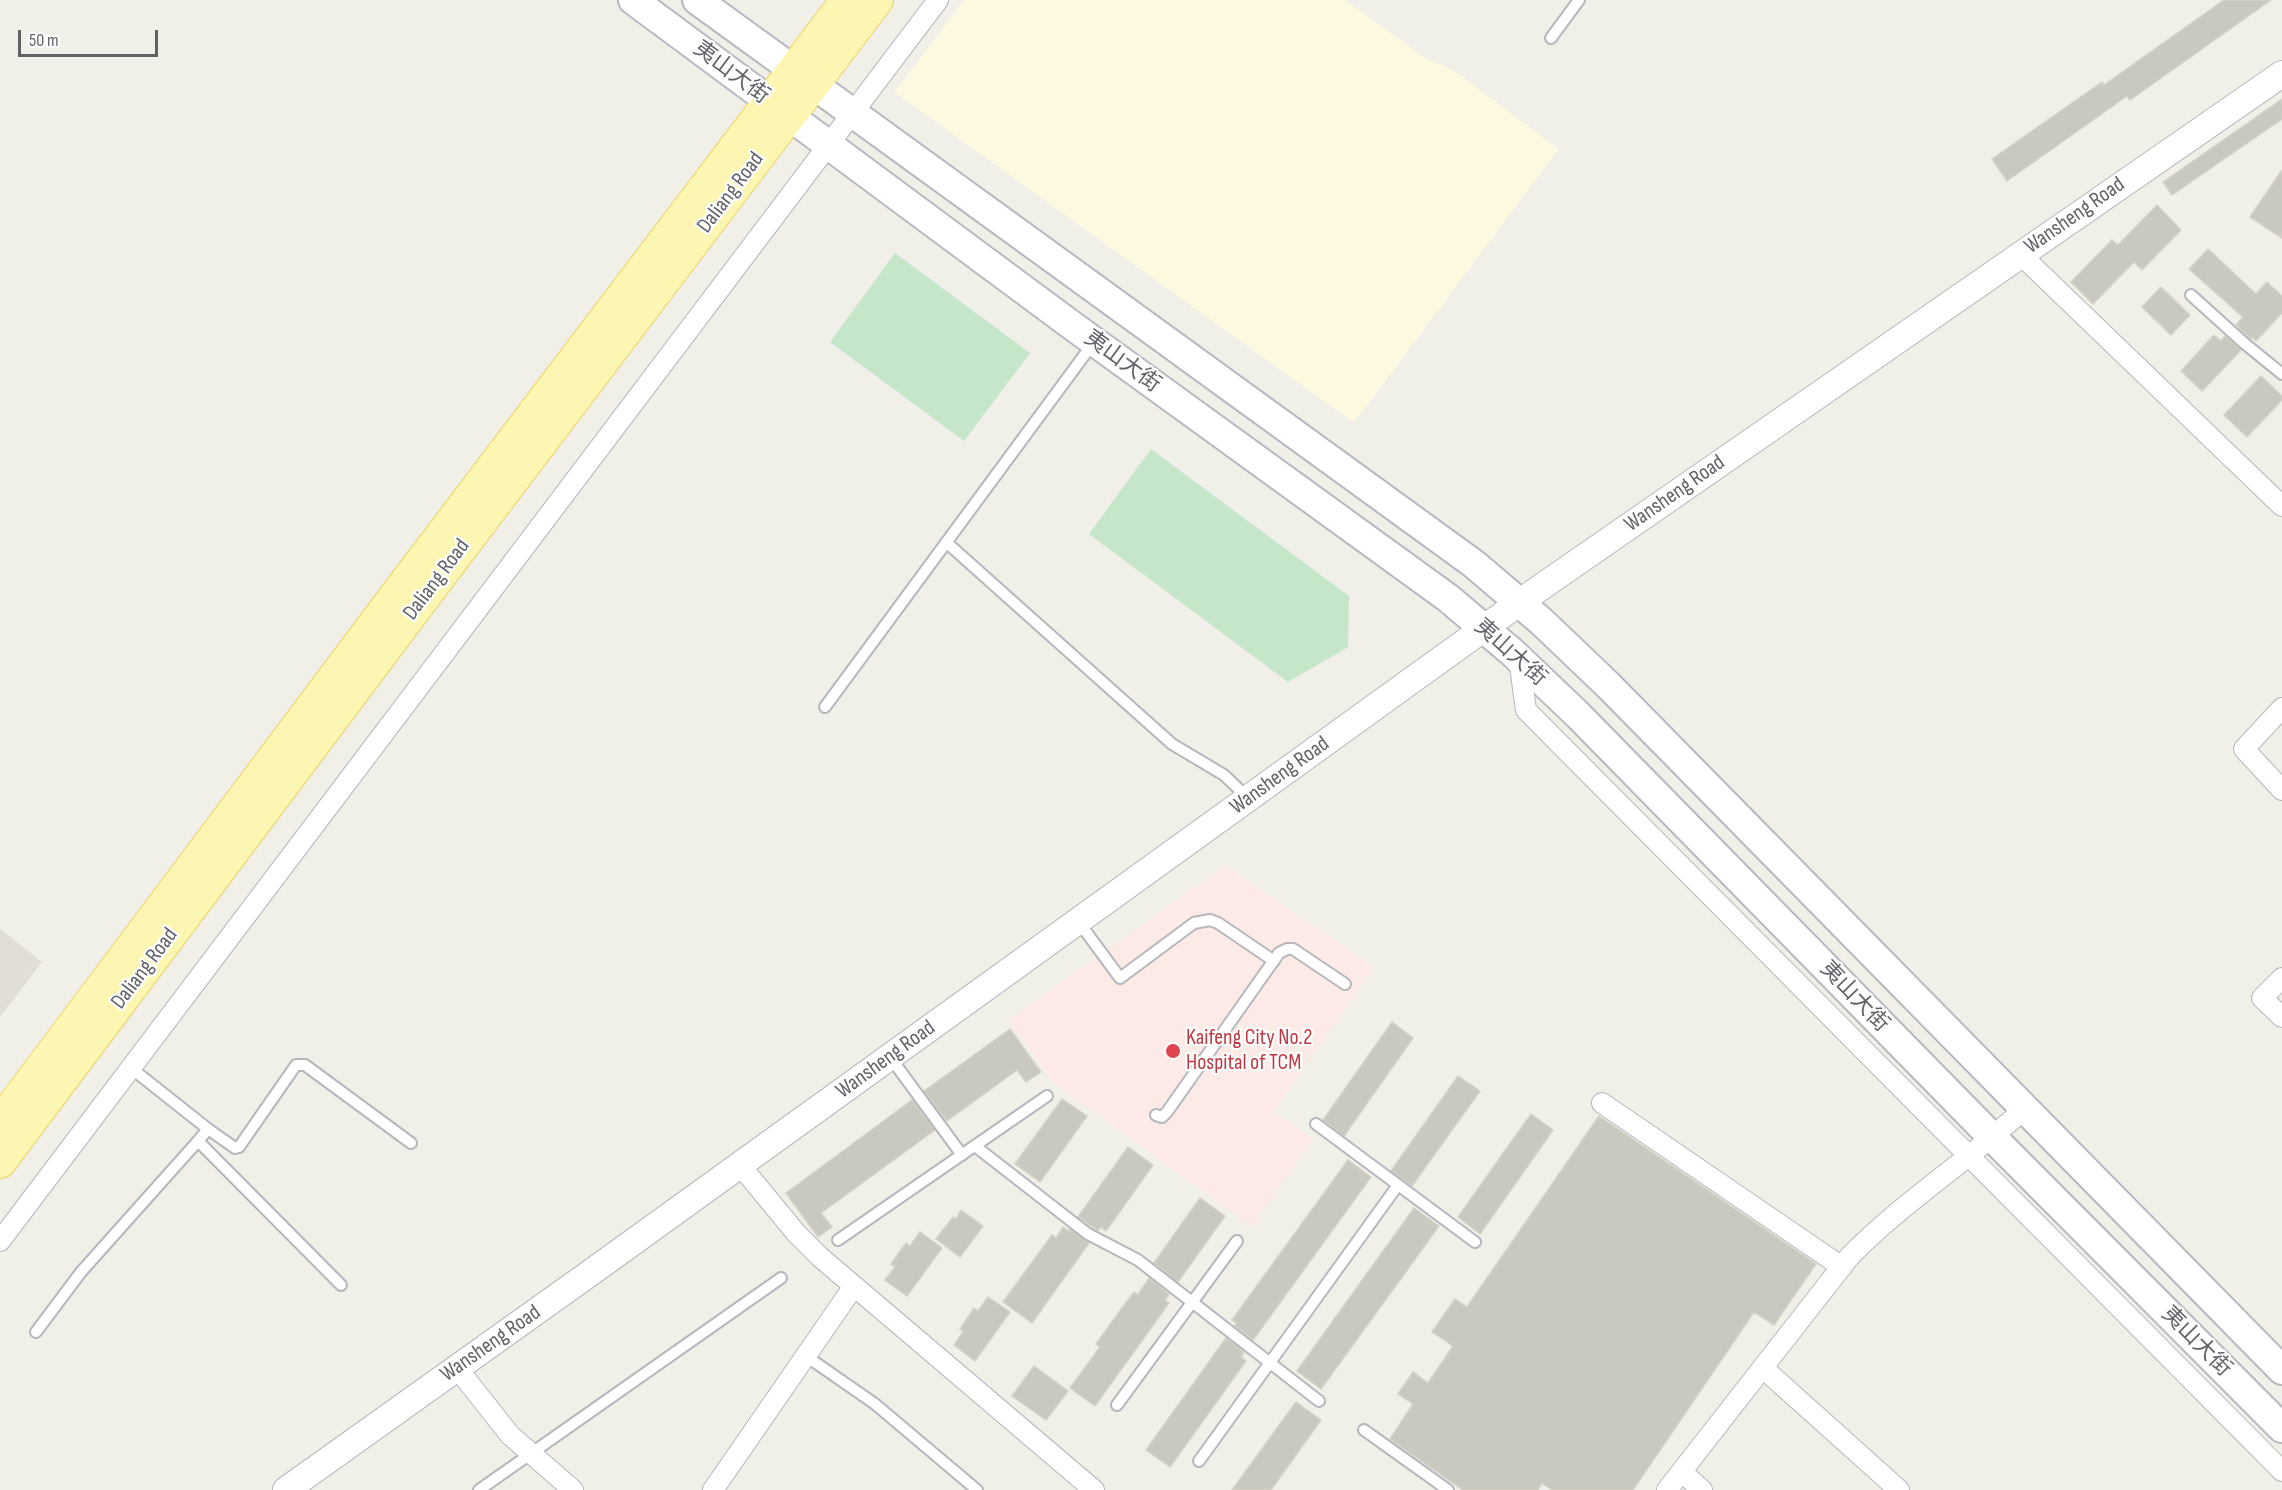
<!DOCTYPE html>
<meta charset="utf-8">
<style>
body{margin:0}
#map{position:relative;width:2282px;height:1490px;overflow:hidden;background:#f0efe8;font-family:"Sofia Sans Condensed",sans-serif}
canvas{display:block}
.scale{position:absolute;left:18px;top:30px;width:140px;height:27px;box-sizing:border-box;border:3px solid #5f6267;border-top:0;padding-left:8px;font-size:18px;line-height:21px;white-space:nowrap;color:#5f6267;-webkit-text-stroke:4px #fff;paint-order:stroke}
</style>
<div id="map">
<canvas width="2282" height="1490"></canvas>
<div class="scale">50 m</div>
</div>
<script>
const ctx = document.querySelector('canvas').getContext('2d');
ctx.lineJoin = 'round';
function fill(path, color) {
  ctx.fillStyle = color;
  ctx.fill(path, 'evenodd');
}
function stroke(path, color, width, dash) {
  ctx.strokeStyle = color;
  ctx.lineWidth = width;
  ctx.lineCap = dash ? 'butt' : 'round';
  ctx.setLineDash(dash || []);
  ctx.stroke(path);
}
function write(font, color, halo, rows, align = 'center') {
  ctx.font = font + ' "Sofia Sans Condensed","Noto Sans SC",sans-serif';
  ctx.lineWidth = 4.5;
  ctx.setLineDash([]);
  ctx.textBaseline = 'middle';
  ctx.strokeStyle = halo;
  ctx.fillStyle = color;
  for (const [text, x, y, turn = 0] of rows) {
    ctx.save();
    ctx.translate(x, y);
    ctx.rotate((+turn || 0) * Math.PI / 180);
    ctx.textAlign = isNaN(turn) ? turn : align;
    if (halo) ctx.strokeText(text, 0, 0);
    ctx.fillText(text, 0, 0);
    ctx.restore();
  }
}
fill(new Path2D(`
 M964,0H1345L1427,59L1455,71L1559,149L1354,423L894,92Z`), '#fdf9e0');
fill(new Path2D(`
 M0,929L42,962L0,1017Z`), '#e0ded6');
fill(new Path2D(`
 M1226,865L1374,967L1274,1112L1313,1138L1252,1227L1053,1083L1008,1020Z`), '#fbeae6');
fill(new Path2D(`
 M895,253L1030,353L964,441L830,342Z
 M1151,449L1349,596L1348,647L1288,682L1089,534Z`), '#c6e6c9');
const building = new Path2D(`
 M2224,0H2271L2130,100L2127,96L2007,181L1992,159L2102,82L2104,85Z
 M2282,99V119L2172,195L2163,182Z
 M2282,170V238L2250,217Z
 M2157,205L2181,230L2142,270L2134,262L2093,304L2071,282L2112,240L2118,245Z
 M2208,249L2256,294L2267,282L2282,296V313L2256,341L2253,337L2251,339L2236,325L2243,317L2189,269Z
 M2161,287L2190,315L2171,335L2142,307Z
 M2214,335L2221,341L2225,336L2241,350L2202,391L2181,371Z
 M2261,376L2282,396V400L2247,437L2224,415Z
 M1392,1022L1413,1038L1344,1136L1323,1120Z
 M1010,1029L1041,1072L1026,1082L1017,1070L947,1121L924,1091Z
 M1458,1076L1480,1091L1412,1186L1391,1171Z
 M1062,1099L1087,1116L1040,1182L1015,1164Z
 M912,1100L935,1130L821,1213L832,1227L818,1237L786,1193Z
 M1531,1114L1553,1130L1480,1234L1458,1217Z
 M1599,1116L1816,1264L1774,1325L1754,1312L1633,1490H1552L1542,1483L1538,1490H1463L1390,1439L1413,1404L1398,1394L1413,1372L1428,1383L1453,1346L1432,1332L1455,1299L1467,1307Z
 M1128,1147L1153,1165L1106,1231L1101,1227L1098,1231L1078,1217Z
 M1348,1160L1371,1177L1253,1340L1235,1326L1237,1323L1232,1320Z
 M1200,1198L1225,1216L1178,1282L1154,1263Z
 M1414,1208L1439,1226L1321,1389L1297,1371Z
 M961,1210L983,1226L960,1257L936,1239L953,1217L956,1219Z
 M1063,1227L1068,1231L1070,1229L1089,1243L1032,1323L1003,1302L1052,1235L1056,1238Z
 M920,1232L942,1248L907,1296L885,1280L895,1267L891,1264L906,1243L910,1246Z
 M1149,1278L1169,1294L1165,1300L1169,1303L1095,1406L1070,1388L1100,1347L1096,1344L1119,1312L1134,1292L1138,1295Z
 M988,1297L1010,1312L975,1361L954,1345L963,1332L960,1329L974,1308L978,1311Z
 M1226,1338L1244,1352L1241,1357L1246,1361L1170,1467L1146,1450Z
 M1034,1366L1068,1391L1046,1420L1012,1396Z
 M1296,1402L1321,1420L1271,1490H1232Z`);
fill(building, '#c9c9c2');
stroke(building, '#d5d2c6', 1.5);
const service = new Path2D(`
 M1551,38L1579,0
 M2191,295L2244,343L2282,374
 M946,542L1172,744L1224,775L1248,798
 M825,707L1094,342
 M1078,921L1120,978L1194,923L1210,920L1218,923L1274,961
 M890,1057L962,1155
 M131,1068L208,1129L198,1141L341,1285
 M1156,1115L1162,1117L1167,1112L1279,953L1287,949H1293L1345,984
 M1316,1124L1475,1242
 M208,1129L235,1148L239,1147L296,1065H305L411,1143
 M975,1146L1088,1234L1138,1260L1319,1401
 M838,1240L1047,1096
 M36,1332L81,1272L198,1141
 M806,1356L875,1404L977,1490
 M1117,1405L1237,1241
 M1364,1430L1448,1490
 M1199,1461L1398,1185
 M479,1490L781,1278`);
const minor = new Path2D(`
 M2020,254L2282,506
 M1519,659L1526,710L2282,1471
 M2282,708L2244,749L2282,790
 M2282,978L2262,998L2282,1017
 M1602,1103L1842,1267
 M740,1165L796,1233L820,1257L1094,1490
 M0,1241L938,0
 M457,1368L510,1435L573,1490
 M1763,1368L1899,1490
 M1682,1472L1702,1490
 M713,1490L854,1286
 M1667,1490L1850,1256C1903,1202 1968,1161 2024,1109`);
const tertiary = new Path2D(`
 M286,1490L586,1276L1537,590L2282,74`);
const secondary = new Path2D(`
 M633,0L1070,324L1448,598L1513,653L1578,715L1993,1138L2282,1428
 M697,0L1474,564L1542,622L1608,685L2282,1370`);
const primary = new Path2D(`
 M0,1123L396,595L847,0
 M0,1162L415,609L877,0`);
stroke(service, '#b5b7bb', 14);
stroke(minor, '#b5b7bb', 22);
stroke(tertiary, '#b5b7bb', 28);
stroke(secondary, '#b6b9be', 32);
stroke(primary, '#ebd466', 34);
stroke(service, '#fff', 10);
stroke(minor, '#fff', 20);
stroke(tertiary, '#fff', 26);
stroke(secondary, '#fff', 28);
stroke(primary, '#fbf7b2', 32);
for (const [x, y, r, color] of [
 [1173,1051,8,"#e0444e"]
]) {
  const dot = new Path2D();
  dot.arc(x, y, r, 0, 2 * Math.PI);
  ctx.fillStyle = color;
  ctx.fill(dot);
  stroke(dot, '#fff', 2);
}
write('22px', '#5f6267', '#fff', [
 ["夷山大街",731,73,37],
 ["Daliang Road",731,193,-53],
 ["Wansheng Road",2075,216,-35],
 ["夷山大街",1122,362,36],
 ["Wansheng Road",1675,494,-35],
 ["Daliang Road",437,580,-53],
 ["夷山大街",1510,653,42],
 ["Wansheng Road",1280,776,-36],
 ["Daliang Road",145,969,-53],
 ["夷山大街",1854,997,46],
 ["Wansheng Road",886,1060,-36],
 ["夷山大街",2196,1342,45],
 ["Wansheng Road",491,1344,-35]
]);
write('22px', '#be3a42', '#fff', [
 ["Kaifeng City No.2",1186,1038],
 ["Hospital of TCM",1186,1063]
], 'left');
</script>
